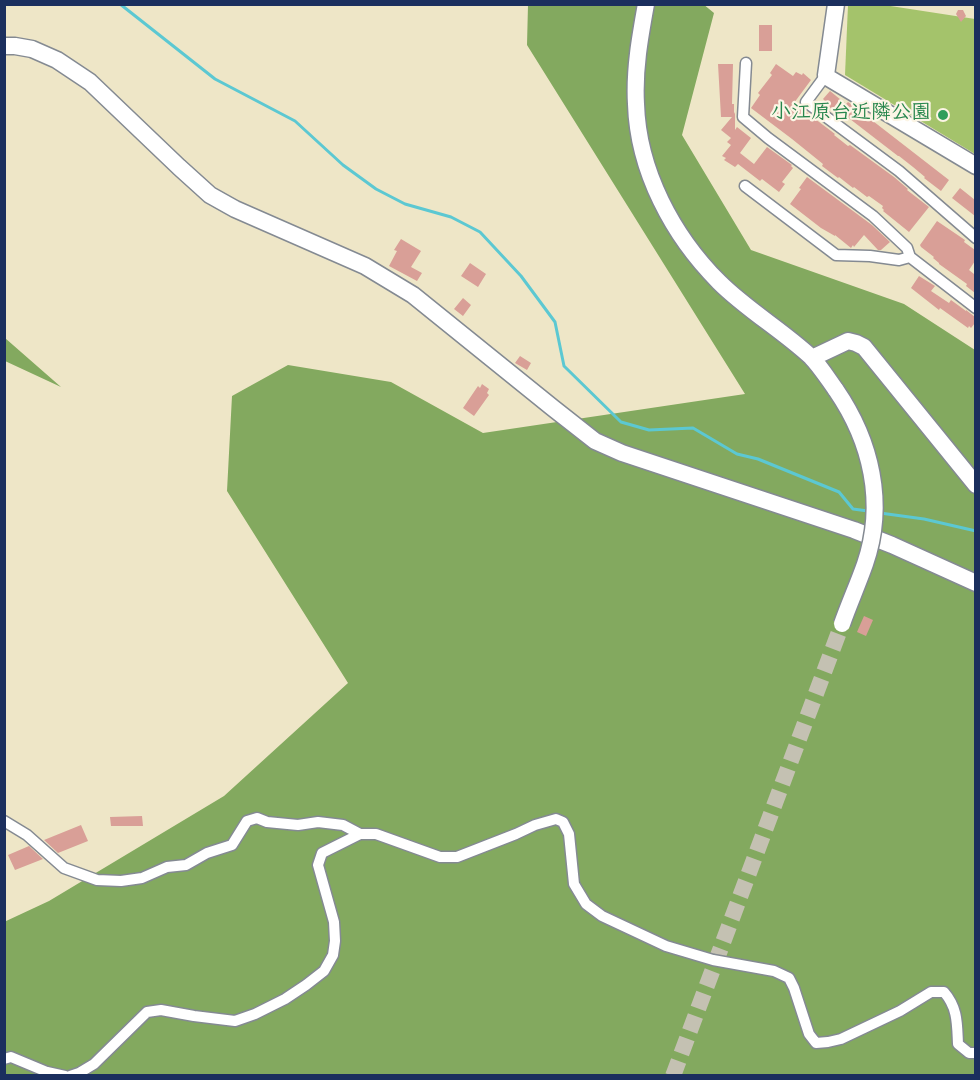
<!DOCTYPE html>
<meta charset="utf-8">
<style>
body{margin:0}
#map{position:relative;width:980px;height:1080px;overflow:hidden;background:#eee6c7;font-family:Dekko,sans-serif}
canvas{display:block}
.frame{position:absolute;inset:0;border:6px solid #1b2f5e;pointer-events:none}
</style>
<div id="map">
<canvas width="980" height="1080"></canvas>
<div class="frame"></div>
</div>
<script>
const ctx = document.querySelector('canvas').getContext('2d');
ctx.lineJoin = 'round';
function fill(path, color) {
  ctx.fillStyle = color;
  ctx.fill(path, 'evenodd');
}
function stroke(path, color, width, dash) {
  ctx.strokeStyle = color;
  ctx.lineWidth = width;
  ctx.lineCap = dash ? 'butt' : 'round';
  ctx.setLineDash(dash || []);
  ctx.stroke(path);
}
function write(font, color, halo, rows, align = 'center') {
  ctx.font = font + ' Dekko,"Klee One",sans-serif';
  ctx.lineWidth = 4.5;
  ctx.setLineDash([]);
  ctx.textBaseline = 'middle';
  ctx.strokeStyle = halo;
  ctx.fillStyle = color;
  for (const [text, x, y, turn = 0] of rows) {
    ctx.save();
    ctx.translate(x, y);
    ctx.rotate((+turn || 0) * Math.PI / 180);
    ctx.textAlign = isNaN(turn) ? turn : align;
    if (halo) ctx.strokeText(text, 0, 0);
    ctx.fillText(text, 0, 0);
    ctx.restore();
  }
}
fill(new Path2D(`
 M848,5H884L975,19V154L845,75Z`), '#a4c36b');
fill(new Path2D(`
 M703,4L714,13L682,135L751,250L904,304L975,350V1075H5L4,922L49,901L224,796L348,683L227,491L232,396L288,365L391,382L483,433L745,394L527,45L528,5Z
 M5,338L61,387L5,361Z`), '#83a95f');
stroke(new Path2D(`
 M120,4L215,79L295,121L343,165L376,189L405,204L451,217L480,232L521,276L555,322L564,366L621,422L649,430L693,428L737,454L758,459L839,492L853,509L868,511
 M880,513L924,519L976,531`), '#5cc8d2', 3);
fill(new Path2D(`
 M958,10H963L966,16L961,22L956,14Z
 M759,25H772V51H759Z
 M718,64H733L732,104H734V114L735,112V130L737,127L751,138L740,153L754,164L767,147L792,165L791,166L793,168L782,182L785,184L779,192L762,179L760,181L738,164L735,167L724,160L726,158L722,156L731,145L727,142L731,138L721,130L732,117H721Z
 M776,64L793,76L796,72L802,75L803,73L811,80L794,103L835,134L834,135L848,146L850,145L894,177L908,189L907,190L929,207L909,232L883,211L884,210L882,208L883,206L869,196L867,197L854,187L853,188L839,177L838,178L822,166L823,164L792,139L751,108L760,95L758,93L772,75L770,73Z
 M830,91L846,104L848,102L851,104L949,180L941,191L924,178L925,177L913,167L899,156H898L837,109L834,111L825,103L826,102L823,99Z
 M807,177L872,225L890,242L881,250H878L864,235L854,247L853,245L851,248L835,235V236L821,228L790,204L801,189L799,188Z
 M960,188L975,200V216L952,198Z
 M937,221L965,240L964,242L975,250V261L969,270L974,274L975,272V293L966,286L967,284L939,264V263L933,258L934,257L921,247L920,245Z
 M401,239L421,251L411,267L422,273L417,281L389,266L397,251L394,250Z
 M470,263L486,274L478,287L461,276Z
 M919,276L935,286L931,291L949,303L951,300L966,311V310L975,317V323L971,328L969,326L968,328L940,308L939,310L911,288Z
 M463,298L471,305L463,316L454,309Z
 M520,356L531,363L527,370L515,363Z
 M482,384L489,389L487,393L489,395L474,416L463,408L478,386L480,388Z
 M864,616L873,620L866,636L857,632Z
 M142,816L143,826H111L110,817Z
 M81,825L88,841L58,853L44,840Z
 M29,846L43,859L15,870L8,855Z`), '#d99f97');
stroke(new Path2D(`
 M673,1076L842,624`), '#c4c1b2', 16, [16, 8]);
const street = new Path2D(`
 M746,63L743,117L768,138L873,216L907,248L910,257L976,308
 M826,75L806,102L899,171L976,238
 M745,186L836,255L870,256L899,260L910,257
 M4,821L27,835L64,868L97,880L121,881L142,878L167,867L186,865L207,853L232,845L247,821L257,818L267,822L298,825L318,822L343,825L360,834H376L440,857H457L516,834L535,825L556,819L563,822L569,834L574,884L586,904L602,916L666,946L713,960L774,971L789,978L794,988L809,1034L816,1043L828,1042L841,1039L900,1011L931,992H944C958,1008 957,1024 958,1044L969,1053H976
 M4,1059L11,1057L47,1072L65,1076
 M70,1076L79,1073L94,1064L147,1012L161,1010L194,1016L235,1021L255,1014L285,999L306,985L324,971L333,955L335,941L334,922L318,865L322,853L360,834`);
const secondary = new Path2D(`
 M646,4C640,37 634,70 636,104C638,171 673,236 719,282C747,310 782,330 811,357C820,366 828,379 836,390
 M836,4L826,75L827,77L976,166
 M4,46H15L32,49L57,60L90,82L179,167L210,195L235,209L365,266L413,295L553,408L595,441L622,453L854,530L892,545L976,583
 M812,358L848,341L856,343L864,347L976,485`);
stroke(street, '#848a92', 13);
stroke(secondary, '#848a92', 19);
stroke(street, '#fff', 10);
stroke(secondary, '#fff', 16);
const secondaryBridge = new Path2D(`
 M836,390C871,441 886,503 865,564C858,584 849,604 842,624`);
stroke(secondaryBridge, '#848a92', 19, []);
stroke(secondaryBridge, '#fff', 16);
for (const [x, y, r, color] of [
 [943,115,6,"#2e9e5b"]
]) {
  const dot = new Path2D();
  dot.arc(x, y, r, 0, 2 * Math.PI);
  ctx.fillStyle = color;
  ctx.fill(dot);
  stroke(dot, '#fcf5e5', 2);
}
write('bold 20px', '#27864d', '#fcf5e5', [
 ["小江原台近隣公園",931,115]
], 'right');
</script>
